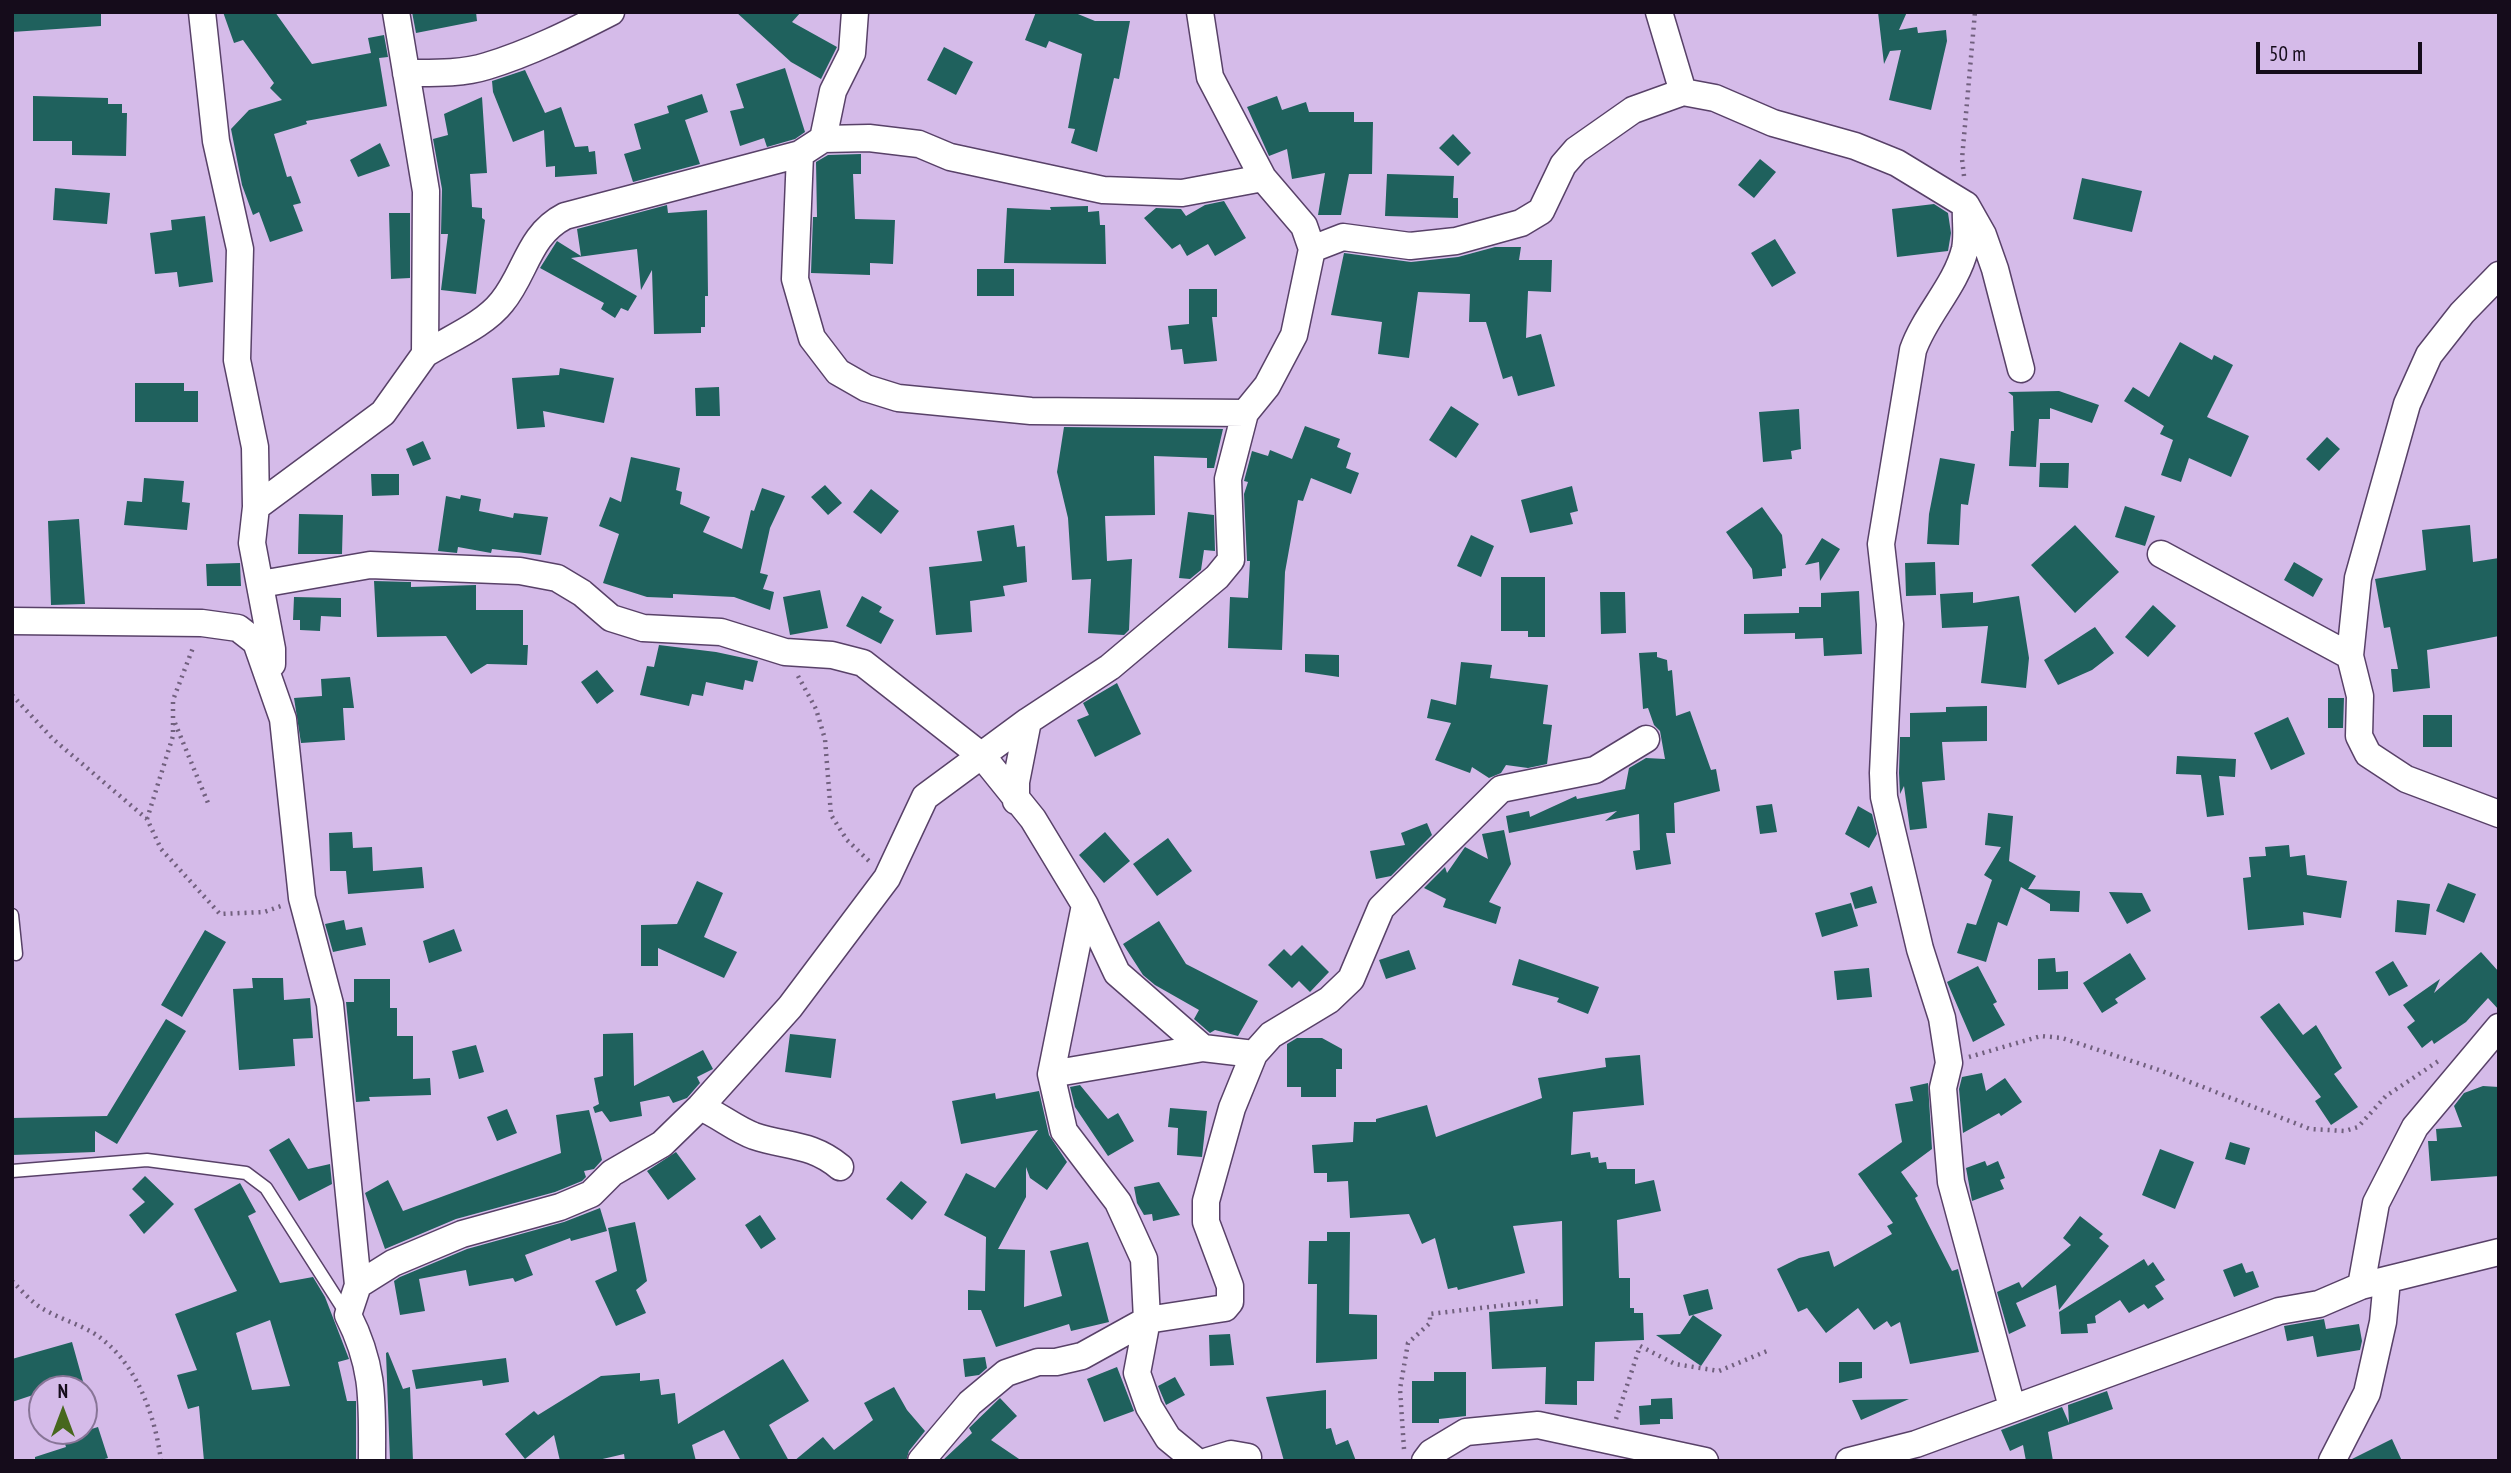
<!DOCTYPE html>
<style>
body{margin:0}
#map{position:relative;width:2511px;height:1473px;overflow:hidden;background:#d5bbe9;font-family:"PT Sans Narrow",sans-serif}
canvas{display:block}
.frame{position:absolute;inset:0;border:14px solid #150c1b;pointer-events:none}
.north{position:absolute;left:28px;top:1375px;width:70px;height:70px;box-sizing:border-box;background:#d5bbe9;border:2px solid #887597;border-radius:50%;rotate:0deg;font-size:19px;font-weight:700;line-height:28px;text-align:center;color:#150c1b}
.north::after{content:'';display:block;margin:auto;width:24px;height:32px;background:#47671d;clip-path:polygon(50% 0,100% 100%,50% 72%,0 100%)}
.scale{position:absolute;left:2256px;top:42px;width:166px;height:32px;box-sizing:border-box;border:4px solid #150c1b;border-top:0;padding-left:9px;font-size:21px;line-height:24px;white-space:nowrap;color:#150c1b;-webkit-text-stroke:5px #d5bbe9;paint-order:stroke}
</style>
<div id="map">
<canvas width="2511" height="1473"></canvas>
<div class="frame"></div>
<div class="north">N</div>
<div class="scale">50 m</div>
</div>
<script>
const ctx = document.querySelector('canvas').getContext('2d');
ctx.lineJoin = 'round';
function fill(path, color) {
  ctx.fillStyle = color;
  ctx.fill(path, 'evenodd');
}
function stroke(path, color, width, dash) {
  ctx.strokeStyle = color;
  ctx.lineWidth = width;
  ctx.lineCap = dash ? 'butt' : 'round';
  ctx.setLineDash(dash || []);
  ctx.stroke(path);
}
fill(new Path2D(`
 M12,12H101V26L12,32Z
 M223,12H275L312,64L371,53L368,38L384,35L388,57L379,58L387,106L306,121L307,124L274,134L287,177L291,176L301,203L293,205L303,231L270,242L259,212L253,215L242,185L231,129L249,110L282,100L270,88L274,83L243,40L234,43Z
 M412,12H476L477,21L416,33Z
 M736,12H801L792,22L837,47L821,79L791,62Z
 M1036,12H1073L1095,21H1130L1119,79L1114,78L1097,152L1071,143L1075,129L1068,128L1082,54L1049,41L1046,48L1025,40Z
 M1878,12H1907L1899,30L1917,27L1918,33L1946,30L1947,41L1931,110L1889,100L1901,50L1890,51L1884,64Z
 M944,47L973,62L956,95L927,80Z
 M785,68L805,132L795,139L767,147L764,138L740,146L730,111L744,108L736,84Z
 M525,70L545,113L561,107L575,147L588,146L589,152L595,151L597,174L555,177V166L546,167L544,130L513,142L493,92L492,81Z
 M702,94L708,112L685,120L700,164L633,182L624,154L641,149L634,124L669,113L667,106Z
 M33,96L108,98V104H122V113H127L126,156L72,155V141H33Z
 M1277,96L1282,110L1306,102L1309,112H1354V122H1373L1372,174H1349L1341,215H1318L1325,173L1292,179L1287,149L1269,156L1247,107Z
 M482,97L487,173L470,174L472,207L482,208V218L485,220L476,294L441,290L448,234H441L442,189L433,139L448,135L444,114Z
 M1453,134L1471,153L1458,166L1439,148Z
 M380,143L390,166L358,177L350,160Z
 M861,154V174H853L855,219L895,220L893,264L870,263V275L811,273L813,217H817L816,162L828,155Z
 M1760,159L1776,172L1754,198L1738,185Z
 M1387,174L1454,176L1453,198H1458V218L1385,216Z
 M2082,178L2142,191L2132,232L2073,219Z
 M55,188L110,193L107,224L53,220Z
 M1224,201L1246,238L1215,256L1208,244L1187,256L1180,244L1172,249L1144,218L1156,208L1181,209L1186,216L1205,205Z
 M1934,204L1948,213L1951,233L1948,251L1897,257L1892,209Z
 M667,205L668,213L707,210L708,296H705V327H701V333L654,334L652,270L641,290L637,249L571,258L637,296L628,311L621,308L615,318L601,309L604,303L540,268L557,241L581,256L577,229Z
 M1088,206V212L1099,211L1100,225H1105L1106,264L1004,263L1007,208L1051,210L1050,207Z
 M389,213H410V278L391,279Z
 M205,216L213,282L179,287L177,272L155,274L150,233L172,230L171,220Z
 M1775,239L1796,273L1772,287L1751,253Z
 M1495,247H1521L1519,260H1552L1551,292L1528,291L1526,338L1541,334L1555,386L1518,396L1512,376L1503,379L1486,322H1469L1470,294L1418,292L1409,358L1378,354L1382,322L1331,315L1344,253L1411,262L1458,257Z
 M977,269H1014V296H977Z
 M1189,289H1217V317H1212L1217,361L1184,364L1182,349L1171,350L1168,326L1189,324Z
 M2180,342L2212,360L2214,355L2233,365L2207,417L2249,436L2231,477L2189,458L2181,482L2161,475L2173,440L2160,434L2164,426L2124,401L2133,387L2149,397Z
 M560,368L614,378L604,423L543,411L545,427L517,429L512,378L559,375Z
 M135,383H184V391H198V422H135Z
 M719,387L720,416H696L695,388Z
 M2059,391L2099,405L2092,423L2050,408V419H2039L2036,467L2009,466L2011,431H2014L2013,396L2008,392Z
 M1451,406L1479,424L1456,458L1429,440Z
 M1799,409L1801,449L1791,451L1792,459L1763,462L1759,412Z
 M1305,426L1340,439L1337,447L1351,453L1346,468L1359,473L1351,494L1311,478L1303,501L1298,500L1285,572L1282,650L1228,648L1230,597L1248,598L1250,561H1247L1244,494L1248,482L1244,481L1252,451L1268,456L1270,450L1292,459Z
 M1064,427L1223,429L1214,468H1207V458L1154,456L1155,515L1105,516L1107,561L1132,559L1129,630L1124,635L1088,633L1091,579L1072,580L1068,518L1057,472Z
 M2327,437L2340,449L2319,471L2306,459Z
 M423,441L431,459L413,466L406,449Z
 M631,457L680,468L676,490L682,492L680,504L710,517L703,532L742,549L751,510L754,511L762,488L785,496L770,528L760,573L768,575L763,589L774,592L770,610L734,597L673,594V598L647,597L603,583L619,534L599,526L610,497L621,502Z
 M1940,458L1975,464L1968,505L1961,504L1959,545L1927,544L1929,514Z
 M2040,463H2069L2068,488L2039,487Z
 M371,474H399V495L372,496Z
 M144,478L184,481L182,502L190,503L187,530L124,525L127,501L142,502Z
 M825,485L842,503L828,515L811,497Z
 M1572,486L1578,511L1570,513L1573,524L1530,533L1521,500Z
 M871,489L899,511L881,534L853,512Z
 M461,495L481,499L479,511L513,518L514,513L548,517L541,555L492,549L491,553L458,547L457,553L438,551L446,496L460,499Z
 M2125,506L2155,516L2145,546L2115,537Z
 M1762,507L1782,535L1786,568L1782,569V576L1753,579L1752,569L1726,532Z
 M1188,512L1214,515L1215,551L1204,550L1201,570L1190,579L1179,578Z
 M299,514L343,515L342,554H298Z
 M79,519L85,604L51,605L48,521Z
 M1014,525L1017,547L1025,546L1027,582L1003,586L1005,596L970,601L972,632L936,635L929,567L982,561L977,531Z
 M2075,525L2119,572L2075,613L2031,565Z
 M2470,525L2473,562L2499,558V636L2427,650L2430,688L2393,692L2391,669H2398L2390,627L2384,628L2375,579L2426,570L2422,530Z
 M1471,535L1494,546L1481,577L1457,566Z
 M1822,538L1840,549L1820,581L1819,562L1805,565Z
 M1935,562L1936,595L1906,596L1905,563Z
 M2294,562L2323,579L2313,597L2284,580Z
 M240,563L241,586H207L206,564Z
 M1501,577H1545V637H1528V631H1501Z
 M374,581L411,582V587L476,585V610H523V645H528L527,665L487,664L471,674L446,636L377,637Z
 M820,590L828,628L790,635L783,597Z
 M1859,591L1862,654L1824,656L1823,638L1795,639V633L1744,634V614L1799,613V607H1821V593Z
 M1600,592H1625L1626,633L1601,634Z
 M1973,592V603L2019,596L2029,658L2026,688L1981,683L1988,626L1942,628L1940,594Z
 M862,596L882,607L879,612L894,620L881,644L846,626Z
 M294,597L341,598V617L321,616L320,631L300,630V620H293Z
 M2153,605L2176,626L2148,657L2125,637Z
 M2095,627L2114,653L2092,670L2058,685L2044,660Z
 M659,645L716,652L758,661L753,682L745,680L743,690L706,682L703,696L692,694L689,706L640,695L647,666L654,667Z
 M1657,652V657L1667,660L1668,671L1672,670L1676,716L1690,711L1711,770L1716,769L1720,791L1674,803L1675,833H1666L1671,864L1636,870L1633,851L1640,850L1639,814L1605,821L1617,811L1509,833L1506,816L1529,811L1530,817L1576,796L1577,799L1625,789L1629,768L1646,758L1665,759L1660,731L1654,725L1648,708L1643,709L1639,653Z
 M1305,654L1339,655V677L1305,672Z
 M1461,662L1492,665L1490,678L1548,685L1543,724L1552,725L1547,764L1528,768L1506,765L1501,773L1489,778L1472,767L1470,773L1435,760L1451,723L1427,718L1431,699L1456,705Z
 M597,670L614,691L597,704L581,682Z
 M350,677L354,708H343L345,740L301,743L294,698L322,696L321,679Z
 M1117,683L1141,734L1095,757L1077,720L1089,715L1083,703Z
 M2328,698H2344L2343,728H2328Z
 M1987,706V741L1942,742L1945,780L1922,782L1927,828L1910,830L1904,786L1900,794L1899,773L1900,737H1910V713L1946,712V707Z
 M2423,715H2452V747H2423Z
 M2288,717L2305,754L2271,770L2254,733Z
 M2177,756L2236,759L2235,777L2219,776L2224,815L2207,817L2201,775L2176,774Z
 M1772,804L1777,832L1760,834L1756,806Z
 M1858,806L1872,814L1877,834L1869,848L1845,834Z
 M1988,813L2013,816L2009,861L2036,876L2028,889L2080,891L2079,912L2050,911V904L2021,887L2007,926L1998,922L1986,962L1957,953L1967,923L1976,925L1992,880L1984,875L2001,847L1985,845Z
 M1427,823L1432,835L1391,876L1376,879L1370,851L1405,845L1401,833Z
 M1504,830L1511,864L1489,902L1501,907L1496,924L1443,907L1446,899L1424,888L1445,867L1447,873L1465,847L1488,859L1482,834Z
 M352,832L353,848L372,847L373,871L422,867L424,888L348,894L346,871H330L329,833Z
 M1105,832L1130,861L1104,883L1079,855Z
 M1168,838L1192,871L1157,896L1133,864Z
 M2289,845L2290,857L2305,855L2307,875L2347,881L2341,918L2303,912L2304,925L2248,930L2243,878L2251,877L2249,857L2266,856L2265,847Z
 M697,881L723,893L704,937L737,952L724,978L658,948V966H641V925L677,924Z
 M2448,883L2476,894L2464,923L2436,911Z
 M1872,886L1877,903L1855,909L1850,893Z
 M2109,892L2142,893L2151,911L2127,924Z
 M2397,900L2430,904L2426,935L2395,932Z
 M1851,903L1858,926L1822,937L1815,913Z
 M344,920L346,930L362,927L366,945L333,952L325,924Z
 M1159,921L1186,964L1258,1001L1238,1036L1215,1030L1210,1033L1194,1019L1199,1010L1155,985L1143,975L1123,944Z
 M454,929L462,951L429,963L423,941Z
 M205,930L226,942L182,1017L161,1005Z
 M1302,945L1329,972L1310,992L1299,981L1292,988L1268,965L1284,949L1291,956Z
 M1409,950L1416,969L1386,979L1379,960Z
 M2481,952L2499,972V1010L2488,998L2466,1022L2434,1044L2432,1040L2422,1048L2407,1027L2415,1021L2403,1005L2440,979L2434,993Z
 M2130,953L2146,979L2115,999L2118,1003L2102,1013L2083,983Z
 M2055,958L2056,972L2068,971V989L2038,990V959Z
 M1519,959L1599,987L1588,1014L1557,1002L1559,998L1512,985Z
 M2393,961L2408,986L2389,996L2375,972Z
 M1978,966L1997,1002L1993,1004L2005,1025L1973,1042L1947,982Z
 M1869,968L1872,997L1837,1000L1834,971Z
 M252,978H283L284,1000L310,998L313,1038L293,1039L295,1066L239,1070L233,989L253,988Z
 M354,979H390V1008H397V1036H413V1079L430,1078L431,1095L369,1097L370,1101L356,1102L346,1002H354Z
 M2279,1003L2303,1035L2316,1025L2342,1068L2334,1074L2358,1107L2331,1125L2315,1101L2321,1097L2260,1017Z
 M166,1019L186,1031L117,1144L95,1131V1152L12,1155V1118L107,1116Z
 M633,1033L634,1086L703,1050L713,1069L697,1077L700,1083L687,1098L673,1103L669,1096L640,1102L642,1116L610,1122L602,1111L595,1113L593,1107L599,1104L594,1078L603,1076V1034Z
 M790,1034L836,1039L831,1078L785,1072Z
 M1297,1038H1322L1342,1049V1069H1336V1097H1301V1087H1287V1044Z
 M476,1045L484,1072L459,1079L452,1051Z
 M1640,1055L1644,1105L1573,1112L1571,1155L1590,1152L1591,1158L1598,1157L1599,1163L1606,1162L1607,1169H1635V1184L1654,1180L1661,1211L1617,1220L1619,1278H1630V1308H1634V1313H1643L1644,1340L1595,1342L1594,1381H1577V1405L1545,1404L1546,1367L1492,1369L1489,1312L1563,1306L1562,1221L1513,1226L1525,1273L1458,1290L1457,1287L1448,1289L1435,1238L1422,1244L1409,1214L1350,1218L1348,1181L1327,1182V1173H1314L1312,1145L1353,1142L1354,1122H1376V1119L1427,1105L1436,1137L1542,1098L1538,1078L1606,1067L1605,1058Z
 M1982,1073L1986,1091L2005,1078L2022,1102L2001,1116L1999,1113L1963,1133L1959,1089L1962,1077Z
 M1928,1083L1932,1149L1901,1172L1918,1196L1915,1198L1952,1271L1958,1269L1979,1352L1910,1364L1900,1322L1891,1327L1887,1321L1874,1330L1858,1308L1826,1333L1807,1308L1798,1312L1777,1269L1799,1258L1829,1251L1834,1267L1892,1234L1887,1226L1893,1223L1858,1174L1902,1142L1895,1104L1913,1101L1910,1087Z
 M1080,1085L1108,1119L1118,1113L1134,1141L1108,1156L1075,1107L1070,1087Z
 M2483,1086L2499,1087V1176L2431,1181L2428,1141H2437L2436,1129L2462,1127L2454,1106L2464,1093Z
 M1039,1091L1049,1135L1067,1162L1047,1190L1030,1178L1026,1167V1197L998,1249L1025,1250L1024,1307L1062,1296L1050,1251L1088,1242L1109,1322L1071,1331L1069,1324L996,1347L981,1310H968V1290L985,1291L986,1237L944,1215L966,1173L995,1188L1038,1130L961,1144L952,1101L995,1093L996,1099Z
 M1170,1108L1207,1111L1202,1157L1177,1155L1178,1128L1168,1127Z
 M507,1109L517,1133L497,1141L487,1117Z
 M589,1110L602,1160L594,1169L584,1171L586,1177L582,1181L555,1192L456,1219L385,1249L365,1193L388,1180L403,1211L509,1172L561,1153L556,1115Z
 M289,1138L308,1169L330,1164L332,1184L299,1201L269,1150Z
 M2230,1142L2250,1148L2245,1165L2225,1159Z
 M2160,1149L2194,1162L2175,1209L2142,1195Z
 M676,1152L696,1179L668,1200L647,1171Z
 M1985,1161L1987,1166L1998,1161L2005,1178L2000,1180L2004,1189L1972,1201L1966,1168Z
 M145,1176L174,1204L144,1234L129,1215L145,1202L132,1189Z
 M901,1181L927,1202L912,1220L886,1199Z
 M1159,1182L1180,1215L1153,1221L1152,1214L1144,1215L1137,1203L1134,1187Z
 M240,1183L256,1212L248,1216L280,1283L313,1277L325,1297L349,1359L338,1362L347,1401H356V1461H204L199,1406L188,1409L177,1375L197,1370L175,1314L237,1291L194,1209ZM270,1320L290,1386L252,1390L236,1333Z
 M600,1208L607,1231L571,1241L570,1238L525,1255L533,1275L515,1282L513,1278L469,1286L466,1270L419,1279L425,1311L400,1315L394,1281L400,1277L467,1249L564,1222Z
 M760,1215L776,1239L761,1249L745,1225Z
 M2080,1216L2103,1234L2099,1238L2109,1246L2059,1310L2056,1285L2016,1303L2026,1326L2009,1334L1997,1292L2019,1282L2022,1288L2071,1245L2063,1238Z
 M635,1222L647,1281L636,1290L646,1313L616,1326L595,1281L617,1271L608,1228Z
 M1327,1232H1350L1349,1314L1377,1315V1359L1316,1363L1317,1284H1308L1309,1241H1327Z
 M2144,1259L2148,1266L2153,1262L2165,1280L2155,1286L2164,1299L2148,1309L2144,1304L2129,1313L2120,1300L2095,1316L2096,1323L2087,1324L2088,1333L2061,1334L2059,1312Z
 M2242,1263L2246,1273L2253,1271L2259,1287L2234,1297L2223,1270Z
 M1708,1289L1713,1309L1689,1316L1683,1295Z
 M1693,1315L1722,1335L1701,1366L1656,1335L1680,1334Z
 M2324,1319L2326,1329L2359,1324L2362,1341L2360,1350L2317,1357L2313,1336L2287,1341L2284,1326Z
 M1230,1334L1234,1365L1210,1366L1209,1335Z
 M72,1342L84,1385L68,1389H42V1392L12,1402V1359Z
 M388,1352L403,1389L410,1387L413,1461H390L386,1353Z
 M985,1357L987,1368L979,1375L965,1377L963,1359Z
 M506,1358L509,1382L483,1386L482,1380L416,1389L412,1370Z
 M783,1359L809,1401L769,1425L789,1461H741L724,1430L692,1445L696,1461H625L624,1454L594,1461H560L554,1435L525,1459L505,1434L534,1411L538,1415L601,1376L640,1373V1381L659,1379L661,1395L675,1393L678,1424Z
 M1839,1362H1862V1378L1839,1383Z
 M1117,1367L1134,1411L1104,1422L1087,1379Z
 M1434,1372H1466V1416L1439,1419V1423H1412V1381H1434Z
 M1175,1377L1185,1395L1166,1405L1158,1386Z
 M894,1387L907,1410L925,1431L909,1451L906,1461H794L823,1437L834,1450L873,1420L864,1403Z
 M1326,1390V1429L1331,1428L1336,1445L1348,1440L1356,1461H1284L1266,1397Z
 M2107,1391L2113,1409L2048,1432L2053,1461H2026L2023,1445L2010,1451L2001,1430L2062,1407L2069,1423L2068,1405Z
 M1000,1398L1017,1416L991,1440L1022,1461H942L972,1433L969,1428Z
 M1672,1398L1673,1419H1660V1424L1640,1425L1639,1406L1651,1405V1399Z
 M1909,1399L1861,1420L1852,1400Z
 M98,1427L108,1458L98,1461H35V1457L66,1447L61,1431H85Z
 M2392,1439L2402,1461H2350V1460Z`), '#1f615d');
const lane = new Path2D(`
 M12,915L16,954
 M12,1171L147,1160L246,1173L266,1188L346,1313`);
const street = new Path2D(`
 M202,12L216,141L240,249L237,360L255,447L256,507
 M1659,12L1683,92
 M406,73C433,73 462,74 487,66C530,53 572,32 611,12
 M823,139L869,138L919,144L950,157L1103,190L1182,193L1263,178
 M800,154L795,279L812,338L838,372L866,388L898,398L1031,411L1245,413
 M1966,205C1965,219 1968,235 1965,249C1956,286 1925,315 1913,350L1881,544L1890,624L1883,773L1884,797L1920,949L1942,1018L1949,1063L1943,1088L1951,1182L2012,1407
 M1312,249L1343,237L1410,246L1456,241L1521,223L1541,211L1563,165L1576,150L1633,110L1683,92L1715,98L1773,123L1855,146L1897,163L1966,205L1983,235L1995,269L2021,369
 M425,354C449,339 484,325 502,302C526,273 528,235 565,216L800,154L823,139L833,91L852,53L855,12
 M2161,554L2350,656L2360,696L2359,736L2368,754L2406,779L2499,814
 M261,584L370,565L520,571L557,578L582,593L611,618L643,628L721,632L785,652L832,655L863,663L983,757L1033,819L1085,905L1051,1074L1064,1131L1118,1202L1144,1259L1147,1320L1137,1373L1149,1407L1168,1438L1196,1461
 M12,621L202,623L238,628L256,642L283,719L302,898L330,1004L358,1285L348,1315C375,1368 372,1403 372,1461
 M2350,656L2358,578L2407,404L2429,355L2462,313L2499,275
 M272,664V649L252,543L256,507L383,413L425,354L426,191L396,12
 M1016,801V782L1028,721
 M1085,905L1117,973L1203,1048
 M1051,1074L1203,1048L1254,1054
 M700,1107C719,1115 735,1129 754,1136C787,1147 811,1143 840,1167
 M358,1285L393,1263L462,1234L560,1207L591,1194L612,1173L662,1144L700,1107L790,1007L887,878L925,797L1028,721L1110,667L1217,577L1231,560L1228,479L1245,413L1267,386L1294,335L1312,249L1304,226L1263,178L1210,77L1200,12
 M2361,1286L2376,1203L2415,1127L2499,1027
 M921,1461L970,1403L1006,1373L1038,1362H1056L1082,1356L1147,1320L1225,1308L1230,1302V1286L1206,1222V1201L1232,1108L1254,1054L1271,1035L1329,1000L1351,979L1381,908L1501,789L1595,770L1646,739
 M1208,1461L1231,1454L1248,1457
 M1425,1461L1431,1453L1466,1432L1538,1425L1705,1461
 M1849,1461L1916,1444L2279,1311L2319,1304L2361,1286L2499,1252
 M2332,1461L2367,1393L2383,1322L2387,1280`);
stroke(lane, '#584168', 15);
stroke(street, '#584168', 29);
stroke(new Path2D(`
 M1964,176L1962,159L1975,12
 M798,676L816,709L825,739L831,815L847,840L871,863
 M12,695L53,739L147,819L161,849L220,914L264,912L281,906
 M175,723L208,803
 M147,819L173,736V700L194,645
 M1969,1057L2041,1036L2062,1038L2162,1071L2310,1129L2345,1131L2358,1127L2386,1096L2440,1060
 M12,1281C22,1291 33,1304 45,1310C59,1318 75,1323 90,1331C134,1356 155,1413 161,1461
 M1616,1419L1640,1346L1675,1364L1719,1371L1767,1351
 M1404,1449L1400,1389L1408,1343L1430,1323V1314L1540,1301`), '#71607e', 4.5, [2, 5]);
stroke(lane, '#fff', 12);
stroke(street, '#fff', 26);
</script>
